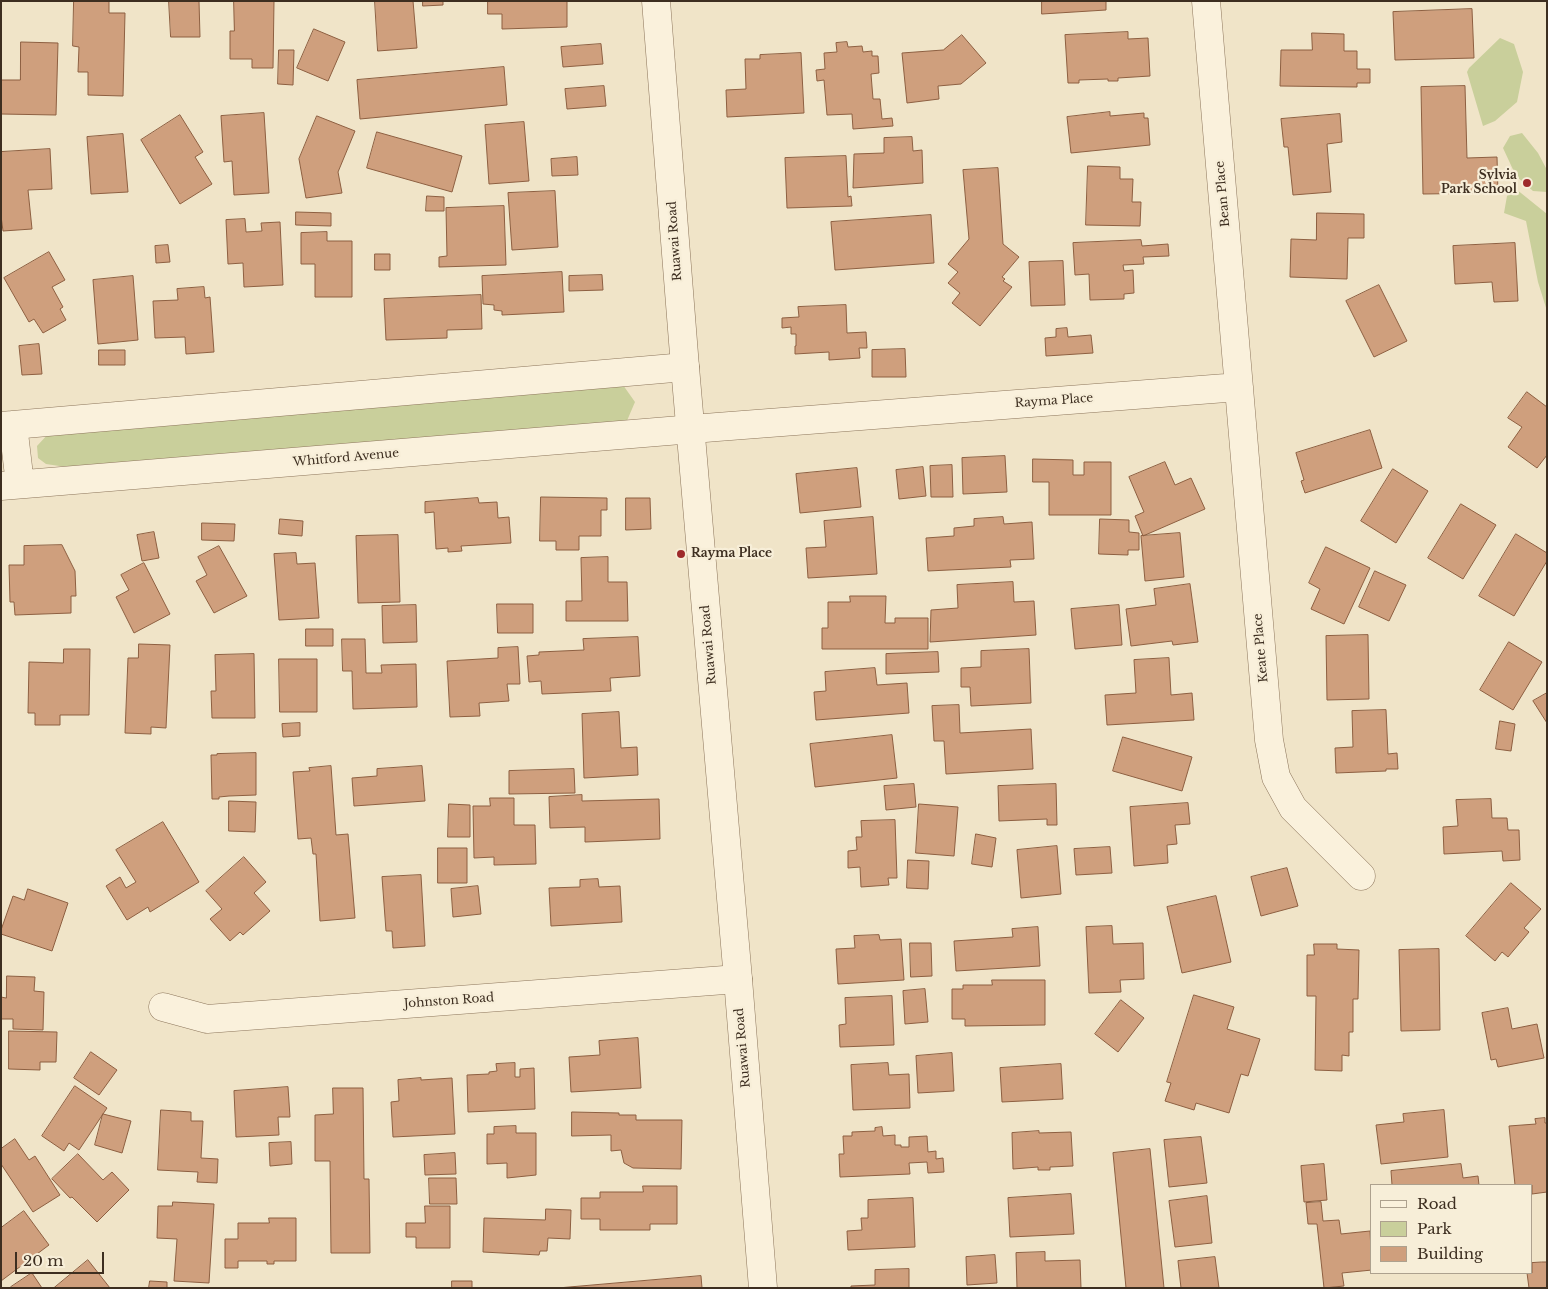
<!DOCTYPE html>
<style>
body{margin:0}
#map{position:relative;width:1548px;height:1289px;overflow:hidden;background:#f0e4c8;font-family:"Libre Baskerville",serif}
canvas{display:block}
.frame{position:absolute;inset:0;border:2px solid #3d2e20;pointer-events:none}
.legend{position:absolute;left:1370px;top:1184px;width:162px;height:90px;box-sizing:border-box;background:#f7eed8;border:1px solid #ada18e;margin:0;padding:6px 9px;list-style:none;font-size:15px;color:#3d2e20}
.legend li{display:flex;align-items:center;gap:10px;height:25px}
.legend b{width:25px;border:1px solid #ada18e}
.scale{position:absolute;left:15px;top:1252px;width:89px;height:22px;box-sizing:border-box;border:2px solid #3d2e20;border-top:0;padding-left:6px;font-size:15px;line-height:18px;white-space:nowrap;color:#3d2e20;-webkit-text-stroke:4px #f7eed8;paint-order:stroke}
</style>
<div id="map">
<canvas width="1548" height="1289"></canvas>
<div class="frame"></div>
<ul class="legend">
<li><b style="height:6px;background:#faf1dc"></b>Road</li>
<li><b style="height:14px;background:#c9cf9b"></b>Park</li>
<li><b style="height:14px;background:#cf9f7d"></b>Building</li>
</ul>
<div class="scale">20 m</div>
</div>
<script>
const ctx = document.querySelector('canvas').getContext('2d');
ctx.lineJoin = 'round';
function fill(path, color) {
  ctx.fillStyle = color;
  ctx.fill(path, 'evenodd');
}
function stroke(path, color, width, dash) {
  ctx.strokeStyle = color;
  ctx.lineWidth = width;
  ctx.lineCap = dash ? 'butt' : 'round';
  ctx.setLineDash(dash || []);
  ctx.stroke(path);
}
function write(font, color, halo, rows, align = 'center') {
  ctx.font = font + ' "Libre Baskerville",serif';
  ctx.lineWidth = 4.5;
  ctx.setLineDash([]);
  ctx.textBaseline = 'middle';
  ctx.strokeStyle = halo;
  ctx.fillStyle = color;
  for (const [text, x, y, turn = 0] of rows) {
    ctx.save();
    ctx.translate(x, y);
    ctx.rotate((+turn || 0) * Math.PI / 180);
    ctx.textAlign = isNaN(turn) ? turn : align;
    if (halo) ctx.strokeText(text, 0, 0);
    ctx.fillText(text, 0, 0);
    ctx.restore();
  }
}
fill(new Path2D(`
 M1500,38L1514,44L1523,72L1517,102L1495,121L1483,126L1467,72L1469,68Z
 M1522,133L1538,153L1547,170V192L1533,191L1516,176L1503,148L1510,136Z
 M1516,189L1547,214V311L1538,282L1526,221L1504,213L1507,196Z
 M623,385L635,402L626,423L66,467L46,464L38,458L37,446L49,433Z`), '#c9cf9b');
const building = new Path2D(`
 M74,1H109V13H125L123,96L88,95V72H78L79,47L73,46Z
 M169,1H199L200,37H171Z
 M234,1H274L273,68H252V59H230V31H234Z
 M375,1H413L417,48L378,51Z
 M423,1H443V5L423,6Z
 M488,1H567V27L502,29V14H488Z
 M1042,1H1106V10L1042,14Z
 M1472,9L1474,58L1395,60L1393,12Z
 M314,29L345,42L328,81L297,68Z
 M1128,32V39L1148,38L1150,76L1118,78V81H1108V79L1079,80V83H1068L1065,35Z
 M1312,33L1344,34V51H1357V69H1370V83H1357V87L1280,86L1281,50H1312Z
 M962,35L986,63L961,84L938,86L939,99L907,103L902,53L943,50Z
 M21,42L58,43L56,115L1,114V80H20Z
 M847,42L848,47L862,46L863,52L872,51V56H878L879,73L871,74L873,99H880L882,119L892,118L893,126L853,129L852,114L827,115L824,80L817,81L816,70L825,69L824,53L837,52L836,43Z
 M601,44L603,64L563,67L561,47Z
 M279,50H294L293,85L278,84Z
 M801,53L804,113L727,117L726,90L746,89L745,59H760V55Z
 M504,67L507,105L360,119L357,80Z
 M604,86L606,106L567,109L565,89Z
 M1465,86L1467,158L1497,157L1498,193L1423,194L1421,87Z
 M1110,112V116L1144,113V118H1148L1150,145L1071,153L1067,117Z
 M264,113L269,193L234,195L232,161L224,162L221,116Z
 M1340,114L1342,142L1327,144L1331,192L1293,195L1288,147H1284L1281,119Z
 M180,115L203,152L195,157L212,184L180,204L141,140Z
 M317,116L355,131L338,172L342,193L306,198L299,159Z
 M524,122L529,181L489,184L485,125Z
 M377,132L462,156L452,192L367,168Z
 M123,134L128,192L91,194L87,137Z
 M912,137L913,151L922,150L923,183L853,188L854,154L884,153V138Z
 M50,149L52,189L28,190L32,229L3,231L1,216V152Z
 M846,156L848,197L851,196L852,206L787,208L785,158Z
 M577,157L578,175L552,176L551,159Z
 M1088,166L1120,167V179H1133L1132,202H1141L1140,226L1086,225Z
 M998,168L1003,244L1019,257L1002,277L1005,279L1003,281L1012,287L980,326L952,303L960,293L948,283L958,272L948,264L969,239L963,170Z
 M555,191L558,247L512,250L508,193Z
 M427,196L444,197V211H426Z
 M504,206L506,265L439,267V257L447,256L446,208Z
 M296,212L331,213V226L296,225Z
 M1317,213L1364,214V238H1348L1347,279L1290,277L1291,239L1316,240Z
 M931,215L934,263L835,270L831,222Z
 M245,219L246,232L262,231L261,223L280,222L283,285L244,287L243,263L228,264L226,220Z
 M327,232V241H352V297H315V264H301V233Z
 M1141,240L1142,246L1168,244L1169,256L1143,257L1144,264L1123,265L1124,271L1133,270L1134,293L1124,294V299L1090,300L1089,274L1075,275L1073,243Z
 M1515,243L1518,301L1494,302L1492,282L1455,284L1453,246Z
 M168,245L170,262L156,263L155,246Z
 M49,252L65,280L52,287L63,307L60,309L66,320L43,333L34,319L29,322L4,278Z
 M375,254H390V270H375Z
 M1063,261L1065,305L1031,306L1029,262Z
 M562,272L564,312L502,315V311L494,310V305L483,304L482,276Z
 M602,275L603,290L569,291V276Z
 M133,276L138,340L98,344L93,280Z
 M1379,285L1407,341L1374,357L1346,301Z
 M204,287L205,298L210,297L214,352L186,354L185,337L155,338L153,301L178,300L177,289Z
 M481,295L482,329L447,330V338L386,340L384,299Z
 M846,305L847,333L866,332L867,348H859L860,358L829,360V352L795,354V346H796V334H791V327L782,328V318L799,317L798,307Z
 M1067,328L1068,337L1091,335L1093,353L1046,356L1045,338L1056,337V329Z
 M39,344L42,374L22,375L19,346Z
 M905,349L906,377H872V350Z
 M99,350H125V365H99Z
 M1527,392L1547,407V455L1537,468L1508,447L1522,427L1508,418Z
 M1370,430L1382,468L1305,493L1301,481L1304,480L1296,453Z
 M1005,456L1007,492L963,494L962,458Z
 M1033,459L1073,460V475H1084V462H1111V515H1049V482H1033Z
 M1165,462L1175,485L1191,478L1205,509L1143,536L1135,516L1144,512L1129,477Z
 M952,465L953,497H931L930,466Z
 M923,467L926,496L899,499L896,470Z
 M857,468L861,507L800,513L796,474Z
 M1393,469L1428,491L1396,543L1361,521Z
 M541,497L607,498V510H601V536H579V550H556V541H540Z
 M478,498L479,503L497,502L498,518L509,517L511,543L461,546L462,551L448,552V548L436,549L434,512L425,513V502Z
 M626,498H650L651,529L626,530Z
 M1461,504L1496,525L1463,579L1428,558Z
 M873,517L877,574L808,578L806,548L826,547L824,521Z
 M1003,517L1004,524L1032,522L1034,559L1010,560L1011,567L928,571L926,538L954,536V528L974,526V519Z
 M280,519L303,521L302,536L279,534Z
 M1100,519L1129,520V532L1139,533V550H1128V555L1099,554Z
 M202,523L235,524L234,541L202,540Z
 M154,532L159,558L142,561L137,535Z
 M1180,533L1184,577L1145,581L1141,536Z
 M1516,534L1547,553V561L1514,616L1479,596Z
 M398,535L400,602L358,603L356,536Z
 M62,545L75,571L76,596H71V613L15,615L14,602H10L9,565H24V546Z
 M219,546L247,596L214,613L196,581L207,575L198,557Z
 M1326,547L1370,568L1344,624L1311,609L1320,589L1309,583Z
 M296,553L297,564L315,563L319,618L279,620L274,554Z
 M608,557V582H627L628,621H566V601H582L581,558Z
 M144,563L170,614L134,633L116,597L129,590L121,575Z
 M1375,571L1406,585L1389,621L1359,607Z
 M1013,582L1014,602L1034,601L1036,635L930,642L931,610L958,608L957,585Z
 M1190,584L1198,642L1173,645L1172,641L1131,646L1126,609L1156,605L1154,589Z
 M850,596H886L885,623H895V618H928V649H822V628H828V602H850Z
 M497,604H533V633H498Z
 M416,605L417,642L383,643L382,606Z
 M1119,605L1122,645L1075,649L1071,609Z
 M306,629H333V646H306Z
 M1368,635L1369,699L1327,700L1326,636Z
 M638,637L640,676L610,678L611,691L542,694L541,681L529,682L527,656L539,655V652L584,650L583,639Z
 M342,639H365L366,673H382L381,665L416,664L417,707L353,709L352,671H343Z
 M1509,642L1542,662L1513,710L1480,690Z
 M139,644L170,645L166,728L151,727V734L125,733L128,658H138Z
 M518,647L520,684H507L509,701L479,703L480,716L450,717L447,661L498,658V648Z
 M64,649H90L89,715H60V725H35V713H28L29,662L63,663Z
 M1029,649L1031,703L971,706L970,687H961V668L981,667V651Z
 M938,652L939,672L886,674V654Z
 M254,654L255,718H212L211,691H216L215,655Z
 M1169,658L1171,695L1192,693L1194,720L1107,725L1105,695L1136,693L1134,660Z
 M279,659H317V712H280Z
 M875,668L877,685L907,683L909,713L816,720L814,692L826,691L825,672Z
 M1547,693V723L1533,701Z
 M959,705L960,733L1031,729L1033,769L946,774L944,741H934L932,706Z
 M1386,710L1388,754L1397,753L1398,769H1386V771L1336,773L1335,748L1353,747L1352,711Z
 M619,712L621,748L637,747L638,775L584,778L582,714Z
 M1500,721L1515,724L1511,751L1496,749Z
 M300,723V736L283,737L282,724Z
 M892,735L897,778L815,787L810,744Z
 M1123,737L1192,757L1182,791L1113,771Z
 M256,753V795L229,796L219,797V799H212L211,755H217V754Z
 M331,766L336,835L348,834L355,918L320,921L316,854H313L311,838L298,839L293,772L310,771L309,768Z
 M422,766L425,801L354,806L352,778L377,776V769Z
 M574,769L575,793L509,794V771Z
 M914,784L916,807L886,810L884,786Z
 M1056,784L1057,825H1047V819L999,821L998,786Z
 M582,795V801L659,799L660,839L585,842V827L550,828L549,797Z
 M490,798H514V825H535L536,864L494,865V857L474,858L473,806H490Z
 M1491,799L1492,818H1507L1508,830H1519L1520,860L1503,861L1502,851L1444,854L1443,827L1458,826L1456,800Z
 M229,801L256,802L255,832L229,831Z
 M1188,803L1190,824L1175,825L1177,844L1167,845L1168,863L1134,866L1130,807Z
 M449,804L470,805V837H448Z
 M919,804L958,807L954,856L916,853Z
 M895,820L897,878H888L889,885L861,887L860,867L848,868V851L857,850L856,837H862L861,821Z
 M163,822L199,882L150,912L148,907L127,920L106,886L120,877L126,888L136,882L116,850Z
 M976,834L996,838L992,867L972,864Z
 M1057,846L1061,894L1021,898L1017,850Z
 M1110,847L1112,873L1076,875L1074,849Z
 M438,848H467V883H438Z
 M244,857L266,882L254,893L270,911L243,935L240,932L230,941L210,919L222,909L206,891Z
 M908,860L929,861L928,889L907,888Z
 M1287,868L1298,906L1261,916L1251,877Z
 M421,875L425,946L393,948L392,931H386L382,877Z
 M598,879L599,887L620,886L622,922L551,926L549,888L580,887V880Z
 M1511,883L1541,909L1524,928L1529,932L1508,957L1502,952L1495,961L1466,936Z
 M478,886L481,914L453,917L451,889Z
 M28,889L68,903L52,951L1,934V930L13,896L24,900Z
 M1216,896L1231,962L1182,973L1167,907Z
 M1112,926L1113,944L1143,943L1144,979L1120,980L1121,992L1089,993L1086,927Z
 M1038,927L1040,966L956,971L954,941L1013,937L1012,929Z
 M879,935L880,940L901,939L904,980L838,984L836,949L855,948L854,936Z
 M910,943H931L932,976L911,977Z
 M1314,944H1337V949L1359,950L1358,999H1353V1032H1349V1056L1342,1055V1071L1315,1070L1316,996H1307V955H1314Z
 M1439,949L1440,1030L1401,1031L1399,950Z
 M7,976L35,977L34,991L44,992L43,1030L13,1029V1019H1V997L6,998Z
 M992,980H1045V1025L965,1026V1019H952V989H963V985H992Z
 M925,989L928,1022L905,1024L903,991Z
 M1194,995L1234,1007L1227,1029L1260,1039L1248,1076L1241,1074L1229,1113L1196,1103L1194,1110L1165,1101L1171,1083L1167,1082Z
 M892,996L894,1045L840,1047L839,1025L846,1024L845,998Z
 M1121,1000L1144,1018L1118,1052L1095,1034Z
 M1508,1008L1512,1029L1537,1024L1544,1058L1498,1067L1496,1059L1491,1060L1482,1013Z
 M9,1031L57,1032L56,1062H40V1070L9,1069Z
 M638,1038L641,1088L571,1092L569,1057L600,1055L599,1041Z
 M91,1052L117,1070L99,1095L74,1078Z
 M952,1053L954,1091L918,1093L916,1056Z
 M515,1063V1077H520V1069L534,1068L535,1109L468,1112L467,1075L489,1074V1072L497,1071L496,1064Z
 M888,1063L889,1075L909,1074L910,1108L853,1110L851,1065Z
 M1061,1064L1063,1099L1002,1102L1000,1068Z
 M421,1078V1080L452,1078L455,1134L393,1137L391,1102L399,1101L398,1080Z
 M75,1086L107,1108L79,1150L69,1143L64,1151L42,1136Z
 M288,1087L290,1117H278L279,1135L236,1137L234,1091Z
 M333,1088H363L364,1179H369L370,1253H331L330,1161H315V1115L333,1114Z
 M161,1110L191,1112V1121H203L201,1158L218,1159L217,1183L197,1182L198,1172L158,1170Z
 M1444,1110L1448,1157L1381,1164L1376,1125L1404,1122L1403,1114Z
 M572,1112L619,1113V1115H636V1120H682L681,1169L633,1168L624,1163L621,1150L611,1151V1135L572,1136Z
 M103,1114L131,1121L122,1153L95,1145Z
 M1545,1118V1123H1547V1192L1532,1194V1185H1515L1509,1126L1536,1124L1535,1119Z
 M516,1126V1133H536V1175L507,1178V1163L487,1164V1134H494V1127Z
 M882,1127L883,1136L895,1135V1145H901V1147H909V1137L927,1136L928,1152L936,1151V1159L943,1158L944,1172L928,1173L927,1162L909,1163L910,1174L840,1177L839,1154H844L843,1136H852V1132L875,1131V1128Z
 M1039,1131V1133L1071,1132L1073,1166L1050,1167V1170H1038V1167L1013,1169L1012,1133Z
 M1201,1137L1207,1183L1169,1187L1164,1140Z
 M15,1139L29,1160L35,1156L60,1195L33,1212L1,1164V1149Z
 M291,1142L292,1164L270,1166L269,1143Z
 M1150,1149L1164,1288H1126L1113,1153Z
 M455,1153L456,1174L425,1175L424,1155Z
 M78,1154L103,1180L112,1172L129,1190L97,1222L72,1197L70,1198L52,1179Z
 M1324,1164L1327,1200L1304,1202L1301,1166Z
 M1461,1164L1463,1178L1478,1176L1479,1185H1392L1391,1171Z
 M429,1178H456L457,1204H430Z
 M643,1186H677V1224H650V1230H600V1219H581V1198H600V1192H643Z
 M1071,1194L1074,1234L1010,1237L1008,1198Z
 M1207,1196L1212,1243L1175,1247L1169,1201Z
 M913,1198L915,1247L848,1250L847,1231L862,1230L861,1218H868V1200Z
 M173,1202L214,1204L209,1283L174,1281L177,1239L157,1238L158,1206H172Z
 M1321,1202L1323,1221L1339,1220L1341,1234L1370,1231L1372,1270L1342,1273L1344,1286L1324,1288L1317,1224H1308L1306,1203Z
 M425,1206H450V1248H416V1237H406V1223H425Z
 M546,1209L571,1210L570,1239L548,1238L547,1251H540L539,1255L483,1252L484,1218L545,1220Z
 M24,1211L49,1245L1,1281V1228Z
 M269,1218H296V1261H274V1264H267V1261H238V1268H225V1239H238V1223H269Z
 M1045,1252V1261L1080,1260L1081,1288H1017L1016,1253Z
 M995,1255L997,1283L967,1285L966,1257Z
 M1215,1257L1219,1288H1181L1178,1261Z
 M88,1260L110,1288H54Z
 M1542,1262H1547V1288H1529L1527,1273H1532V1263Z
 M909,1269V1288H851V1286L875,1285V1270Z
 M32,1273L42,1288H12L11,1287Z
 M701,1276L702,1288H558Z
 M150,1281L167,1282V1288H149Z
 M452,1281H472V1288H452Z`);
fill(building, '#cf9f7d');
stroke(building, '#8d5f41', 1);
const minor = new Path2D(`
 M1206,1L1269,740L1276,777L1293,808L1361,876
 M13,425L20,484
 M1,426L685,367
 M1,486L717,427L1239,387
 M163,1007L207,1019L738,979`);
const tertiary = new Path2D(`
 M656,1L685,367L738,979L763,1288`);
stroke(minor, '#8d765c', 29);
stroke(tertiary, '#8d765c', 29);
stroke(minor, '#faf1dc', 28);
stroke(tertiary, '#faf1dc', 28);
for (const [x, y, r, color] of [
 [1527,183,5,"#9e2a2b"],
 [681,554,5,"#9e2a2b"]
]) {
  const dot = new Path2D();
  dot.arc(x, y, r, 0, 2 * Math.PI);
  ctx.fillStyle = color;
  ctx.fill(dot);
  stroke(dot, '#f7eed8', 2);
}
write('bold 12px', '#3d2e20', '#f7eed8', [
 ["Sylvia",1517,176],
 ["Park School",1517,190],
 ["Rayma Place",691,554,"left"]
], 'right');
write('12px', '#3d2e20', '#f7eed8', [
 ["Bean Place",1223,194,-95],
 ["Ruawai Road",675,241,-94],
 ["Rayma Place",1054,401,-4],
 ["Whitford Avenue",346,458,-5],
 ["Ruawai Road",709,645,-95],
 ["Keate Place",1261,648,-95],
 ["Johnston Road",449,1001,-4],
 ["Ruawai Road",743,1048,-95]
]);
</script>
